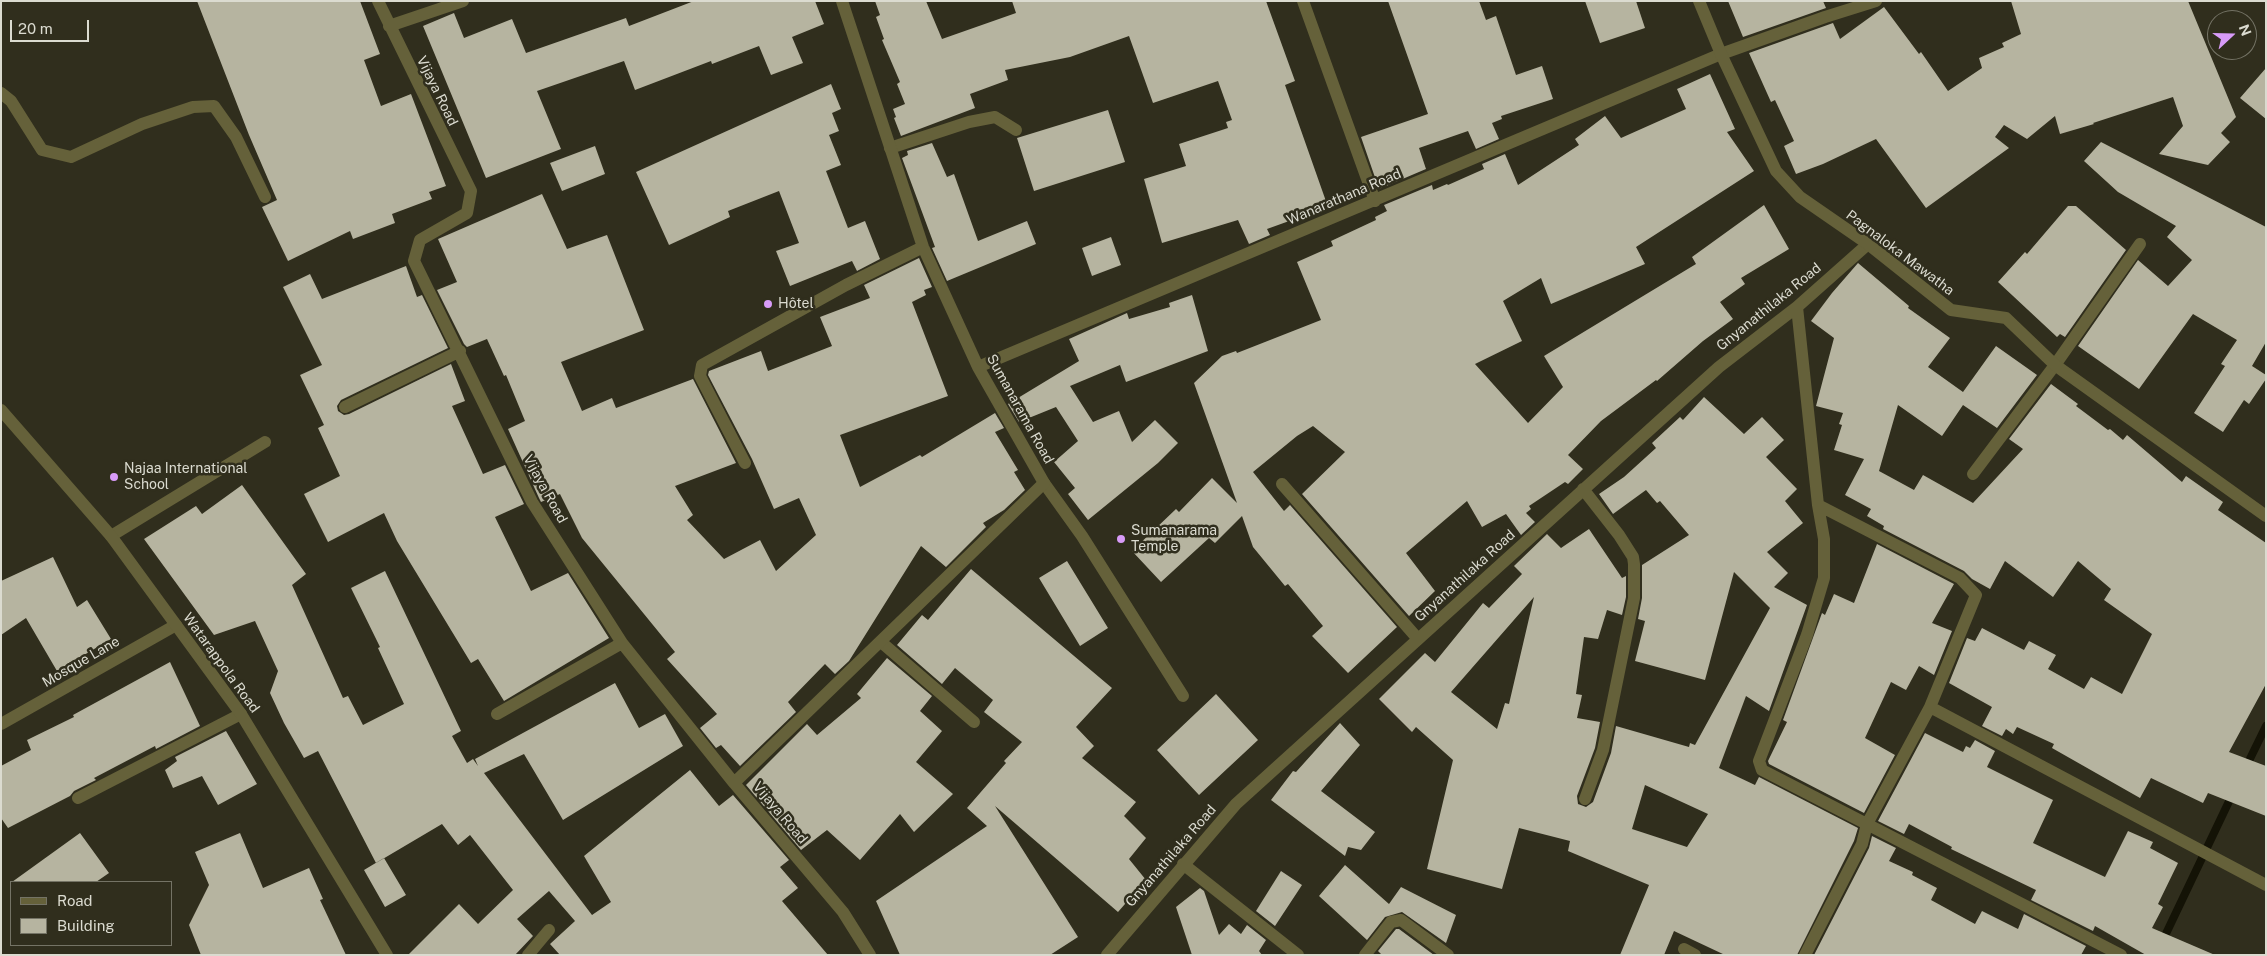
<!DOCTYPE html>
<meta charset="utf-8">
<style>
body{margin:0}
#map{position:relative;width:2267px;height:956px;overflow:hidden;background:#302e1d;font-family:"Public Sans",sans-serif}
canvas{display:block}
.frame{position:absolute;inset:0;border:2px solid #dbdbd0;pointer-events:none}
.legend{position:absolute;left:10px;top:881px;width:162px;height:65px;box-sizing:border-box;background:#302e1d;border:1px solid #747365;margin:0;padding:6px 9px;list-style:none;font-size:15px;color:#dbdbd0}
.legend li{display:flex;align-items:center;gap:10px;height:25px}
.legend b{width:25px;border:1px solid #747365}
.north{position:absolute;left:2207px;top:10px;width:50px;height:50px;box-sizing:border-box;background:#302e1d;border:1px solid #747365;border-radius:50%;rotate:69deg;font-size:14px;font-weight:700;line-height:20px;text-align:center;color:#dbdbd0}
.north::after{content:'';display:block;margin:auto;width:18px;height:22px;background:#d89bf8;clip-path:polygon(50% 0,100% 100%,50% 72%,0 100%)}
.scale{position:absolute;left:10px;top:20px;width:79px;height:22px;box-sizing:border-box;border:2px solid #dbdbd0;border-top:0;padding-left:6px;font-size:15px;line-height:18px;white-space:nowrap;color:#dbdbd0;-webkit-text-stroke:4px #302e1d;paint-order:stroke}
</style>
<div id="map">
<canvas width="2267" height="956"></canvas>
<div class="frame"></div>
<ul class="legend">
<li><b style="height:6px;background:#65613a"></b>Road</li>
<li><b style="height:14px;background:#b6b4a0"></b>Building</li>
</ul>
<div class="north">N</div>
<div class="scale">20 m</div>
</div>
<script>
const ctx = document.querySelector('canvas').getContext('2d');
ctx.lineJoin = 'round';
function stroke(path, color, width, dash) {
  ctx.strokeStyle = color;
  ctx.lineWidth = width;
  ctx.lineCap = dash ? 'butt' : 'round';
  ctx.setLineDash(dash || []);
  ctx.stroke(path);
}
function fill(path, color) {
  ctx.fillStyle = color;
  ctx.fill(path, 'evenodd');
}
function write(font, color, halo, rows, align = 'center') {
  ctx.font = font + ' "Public Sans",sans-serif';
  ctx.lineWidth = 5;
  ctx.setLineDash([]);
  ctx.textBaseline = 'middle';
  ctx.strokeStyle = halo;
  ctx.fillStyle = color;
  for (const [text, x, y, turn = 0] of rows) {
    ctx.save();
    ctx.translate(x, y);
    ctx.rotate((+turn || 0) * Math.PI / 180);
    ctx.textAlign = isNaN(turn) ? turn : align;
    if (halo) ctx.strokeText(text, 0, 0);
    ctx.fillText(text, 0, 0);
    ctx.restore();
  }
}
stroke(new Path2D(`
 M2245,769L2266,726
 M2162,942L2233,793`), '#141306', 8);
fill(new Path2D(`
 M197,1H360L380,54L364,60L381,106L411,94L446,186L429,192L432,199L392,214L395,223L353,239L350,231L288,261L262,207L277,200L249,135Z
 M694,1H815L824,24L792,37L803,63L771,75L759,46L712,64L711,61L635,90L624,61L537,91L561,149L486,178L423,26L454,13L464,38L512,19L526,53L626,18L629,26Z
 M875,1H926L942,39L1016,13L1012,1H1266L1295,81L1285,85L1328,207L1267,229L1270,235L1249,244L1238,220L1162,243L1144,179L1186,166L1179,144L1228,128L1226,122L1232,120L1218,81L1153,103L1129,36L1070,57L1005,70L1008,80L970,94L975,108L901,136L894,118L896,117L893,109L905,104L897,84L900,82L882,40L884,39L876,17L880,15Z
 M1388,1H1479L1486,20L1496,16L1516,75L1542,66L1553,99L1501,116L1502,119L1492,123L1499,139L1476,149L1468,131L1419,148L1426,169L1379,189L1361,137L1428,114Z
 M1585,1H1636L1645,28L1600,43Z
 M1728,1H1823L1826,8L1743,37Z
 M2011,1H2188L2236,117L2221,133L2230,142L2208,165L2159,154L2183,126L2173,97L2093,123L2094,124L2060,134L2055,116L2027,139L2004,125L1995,137L2009,148L1926,208L1876,139L1823,164L1796,174L1784,146L1794,141L1775,100L1771,102L1749,53L1833,23L1840,39L1884,7L1919,54L1921,52L1948,91L1982,68L1979,58L2004,47L2002,43L2021,34Z
 M2266,68V119L2240,98Z
 M1710,74L1735,129L1727,132L1754,171L1636,247L1645,264L1551,304L1541,278L1503,301L1522,341L1475,364L1528,423L1563,387L1544,356L1696,264L1692,257L1764,205L1789,249L1741,278L1745,284L1720,302L1733,319L1703,341L1657,381L1656,380L1601,421L1568,455L1583,469L1568,484L1565,482L1529,506L1531,509L1526,513L1535,522L1521,535L1506,514L1482,527L1467,501L1406,553L1435,591L1409,616L1302,494L1345,452L1313,426L1297,436L1253,472L1284,511L1290,505L1397,627L1348,673L1312,636L1323,626L1288,584L1285,586L1253,547L1242,516L1215,543L1209,538L1161,582L1132,551L1176,509L1179,512L1212,478L1237,503L1194,383L1222,356L1236,351L1237,353L1321,320L1297,262L1333,246L1331,241L1376,220L1375,217L1387,211L1384,205L1432,185L1433,190L1447,184L1448,185L1484,169L1482,164L1505,154L1518,185L1579,145L1575,139L1605,116L1621,138L1686,109L1677,89Z
 M831,84L841,109L832,113L839,131L829,135L841,165L826,171L848,228L865,221L880,259L857,271L852,261L790,286L776,251L799,243L779,191L728,211L730,217L669,245L636,172Z
 M1108,110L1125,162L1034,191L1017,138Z
 M2101,142L2266,227V342L2252,366L2266,375V379L2249,404L2244,400L2223,432L2194,413L2225,366L2221,364L2237,340L2193,314L2139,389L2078,346L2138,260L2168,286L2192,260L2167,237L2176,226L2118,192L2084,161Z
 M932,143L947,177L954,174L978,241L1027,221L1036,244L947,281L932,248L935,247L902,158L908,155L907,151Z
 M595,146L605,174L562,191L550,163Z
 M542,194L567,249L607,235L644,330L561,362L582,411L612,398L616,408L693,379L736,463L675,486L693,515L687,520L724,559L760,540L776,571L816,535L799,498L774,509L752,459L708,375L709,371L761,351L768,371L832,346L820,317L870,298L864,285L919,258L932,287L924,290L926,295L912,302L948,396L840,435L860,487L920,455L922,457L995,413L1004,428L995,432L1018,470L1014,472L1025,490L1004,510L983,523L986,527L946,567L921,546L849,661L835,674L825,664L788,702L796,712L740,766L721,745L716,748L700,728L717,714L667,659L675,652L582,538L560,494L541,502L539,498L508,429L525,421L506,375L504,376L487,339L467,347L464,344L437,290L457,282L438,239Z
 M2068,206H2076L2126,250L2065,337L2060,334L2057,337L1998,282L2025,252L2027,254Z
 M1111,237L1121,265L1092,276L1082,248Z
 M1858,263L1909,306L1908,308L1950,338L1928,367L1963,392L1996,346L2037,375L1997,428L1963,405L1942,436L1898,405L1879,471L1914,490L1923,475L1973,503L2023,449L2009,439L2051,384L2078,404L2076,406L2108,430L2110,429L2123,440L2127,435L2182,482L2186,476L2223,502L2218,510L2266,543V684L2229,752L2266,766V816L2208,793L2203,803L2151,778L2140,798L2052,748L2054,744L2017,727L2013,734L2006,729L2002,736L1982,726L1992,707L1949,683L1967,638L1975,641L1982,628L2024,650L2029,641L2056,655L2048,669L2084,689L2091,677L2122,694L2152,634L2104,600L2111,589L2078,561L2053,597L2005,561L1990,589L1972,579L1964,571L1883,529L1884,526L1867,516L1871,509L1845,495L1864,459L1834,450L1842,425L1839,424L1843,413L1816,406L1834,338L1811,321L1832,293Z
 M406,266L417,297L422,295L448,348L341,400L337,406L338,411L344,415L349,414L451,364L465,401L452,406L483,474L505,465L524,504L495,517L531,591L568,573L609,638L504,701L478,659L471,663L397,541L384,513L328,542L304,494L340,476L318,428L324,425L300,375L322,365L283,287L310,274L322,299Z
 M1192,295L1208,351L1126,382L1120,365L1070,386L1093,422L1119,411L1132,442L1155,420L1178,443L1158,463L1088,520L1068,494L1075,488L1054,462L1078,441L1056,407L1019,422L1008,404L1079,361L1069,339L1127,313L1129,319L1170,307L1169,303Z
 M1704,397L1744,434L1762,417L1784,440L1766,457L1797,489L1785,501L1803,523L1767,552L1788,573L1774,587L1807,605L1769,711L1746,696L1719,768L1755,785L1759,777L1858,828L1854,841L1797,955H1725L1674,931L1664,955H1620L1649,885L1568,851L1570,841L1519,828L1502,889L1427,869L1453,760L1416,727L1412,732L1379,699L1425,653L1435,662L1483,603L1489,608L1522,574L1514,566L1547,534L1561,548L1589,529L1622,578L1626,576V597L1622,615L1607,610L1598,639L1584,637L1576,694L1582,695L1577,718L1600,722L1595,748L1577,796L1578,804L1586,807L1593,802L1611,753L1616,726L1689,747L1690,743L1695,745L1770,608L1734,572L1705,680L1635,661L1645,621L1638,619L1642,598V565L1689,535L1660,501L1657,503L1646,490L1613,514L1599,494L1624,477L1656,448L1652,443L1680,417L1683,420ZM1534,597L1509,704L1505,703L1497,729L1451,692ZM1645,785L1708,814L1687,847L1632,829Z
 M242,485L306,574L292,585L343,698L348,696L363,725L404,704L378,648L380,647L351,588L385,571L461,731L452,736L467,763L473,759L478,766L475,759L615,683L639,728L665,714L683,746L563,820L524,754L484,773L592,915L611,902L584,856L690,770L719,806L733,795L789,860L780,867L798,888L782,901L828,955H560L550,944L575,921L549,891L517,919L533,936L515,955H408L459,904L478,924L513,890L470,835L458,845L442,824L376,863L318,751L304,758L284,723L270,693L278,671L255,621L214,635L144,539L196,506L202,514Z
 M1877,544L1954,584L1932,623L1952,631L1934,675L1919,666L1906,690L1891,682L1865,738L1895,755L1864,813L1769,764L1768,761L1787,722L1783,720L1822,613L1825,615L1834,594L1854,603Z
 M53,557L77,607L87,600L111,639L57,671L26,618L1,635V581Z
 M1067,561L1108,628L1080,646L1039,578Z
 M971,569L1112,688L1076,727L1094,746L1082,758L1136,802L1124,816L1146,838L1129,859L1146,880L1118,912L995,806L1078,937L1050,955H900L876,901L987,826L967,808L1006,763L1004,761L1022,742L984,712L993,700L955,668L942,684L897,645L922,615L928,620Z
 M887,658L932,696L920,711L942,731L916,762L953,794L914,832L900,814L860,860L827,830L801,850L746,785L807,724L817,735L861,698L857,694Z
 M170,662L200,726L156,749L155,746L94,778L96,780L74,791L70,796L8,828L1,818V766L31,750L27,740L74,717L73,715Z
 M1216,694L1258,740L1199,795L1157,750Z
 M1340,723L1360,745L1321,791L1375,832L1361,850L1348,847L1345,856L1271,800L1293,771L1296,772Z
 M226,731L257,784L218,805L202,776L173,788L165,770L177,761L175,757Z
 M1925,733L1963,752L1966,746L1970,748L1975,740L1995,751L1987,767L2053,800L2033,843L2105,877L2128,831L2153,842L2150,848L2178,863L2158,904L2163,907L2152,928L2215,955H2146L2095,926L2093,931L2031,900L2036,890L1951,849L1952,847L1909,824L1904,834L1878,821Z
 M80,833L109,873L96,882H12Z
 M240,833L263,888L309,868L323,899L320,900L346,955H201L189,925L209,885L195,852Z
 M1872,836L1896,848L1889,861L1913,872L1912,875L1937,888L1931,900L1975,924L1982,911L2018,929L2024,914L2086,946L2081,955H1814L1869,848Z
 M384,858L406,895L385,907L364,870Z
 M1345,865L1389,904L1401,887L1456,915L1446,943L1402,912L1385,917L1367,940L1319,896Z
 M1281,871L1302,885L1275,926L1256,911Z
 M1200,888L1204,891L1219,935L1229,924L1241,934L1247,925L1266,940L1259,951L1262,955H1192L1176,907Z
 M1396,929H1399L1434,955H1382L1378,951Z`), '#b6b4a0');
stroke(new Path2D(`
 M890,148L969,122L995,117L1016,130
 M1044,483L1082,536L1183,696
 M881,642L974,722`), '#65613a', 12);
stroke(new Path2D(`
 M378,1L471,191L467,213L420,240L414,261L532,502L622,643L734,783L843,912L870,955
 M1303,1L1375,201
 M389,26L463,1
 M1,93L11,101L42,150L71,157L142,124L193,107L214,106L236,137L265,197
 M1797,307L1818,505L1824,539V578L1807,635L1759,761L1762,770L2121,955
 M978,367L1721,54L1825,17L1876,1
 M345,407L460,351
 M745,463L700,376L702,365L846,285L923,247
 M1973,474L2055,365L2140,244
 M1282,484L1418,639
 M1583,489L1619,535L1633,557L1634,564V598L1603,750L1585,799
 M111,536L265,442
 M1930,707L2266,885
 M497,714L622,643
 M1,724L176,625
 M734,783L1044,483L978,367L923,247L842,1
 M78,798L241,714
 M1183,864L1298,955
 M1684,949L1695,955
 M528,955L549,930
 M1107,955L1236,804L1719,367L1797,307L1868,244
 M1365,955L1391,922L1401,920L1448,955
 M1805,955L1862,844L1867,824L1930,707L1976,595L1960,578L1818,505`), '#65613a', 12);
stroke(new Path2D(`
 M1699,1L1721,54L1776,171L1800,197L1868,244L1951,310L2006,318L2055,365L2266,516
 M1,410L111,536L241,714L387,955`), '#65613a', 12);
for (const [x, y, r, color] of [
 [768,304,5,"#d89bf8"],
 [114,477,5,"#d89bf8"],
 [1121,539,5,"#d89bf8"]
]) {
  const dot = new Path2D();
  dot.arc(x, y, r, 0, 2 * Math.PI);
  ctx.fillStyle = color;
  ctx.fill(dot);
  stroke(dot, '#302e1d', 2);
}
write('14px', '#dbdbd0', '#302e1d', [
 ["Vijaya Road",437,91,64],
 ["Wanarathana Road",1344,197,-23],
 ["Pagnaloka Mawatha",1900,253,37],
 ["Gnyanathilaka Road",1769,307,-39],
 ["Sumanarama Road",1020,409,61],
 ["Vijaya Road",545,489,61],
 ["Gnyanathilaka Road",1465,576,-42],
 ["Mosque Lane",81,662,-30],
 ["Watarappola Road",221,663,54],
 ["Vijaya Road",780,813,50],
 ["Gnyanathilaka Road",1171,856,-49]
]);
write('14px', '#dbdbd0', '#302e1d', [
 ["Hôtel",778,304],
 ["Najaa International",124,469],
 ["School",124,485],
 ["Sumanarama",1131,531],
 ["Temple",1131,547]
], 'left');
</script>
